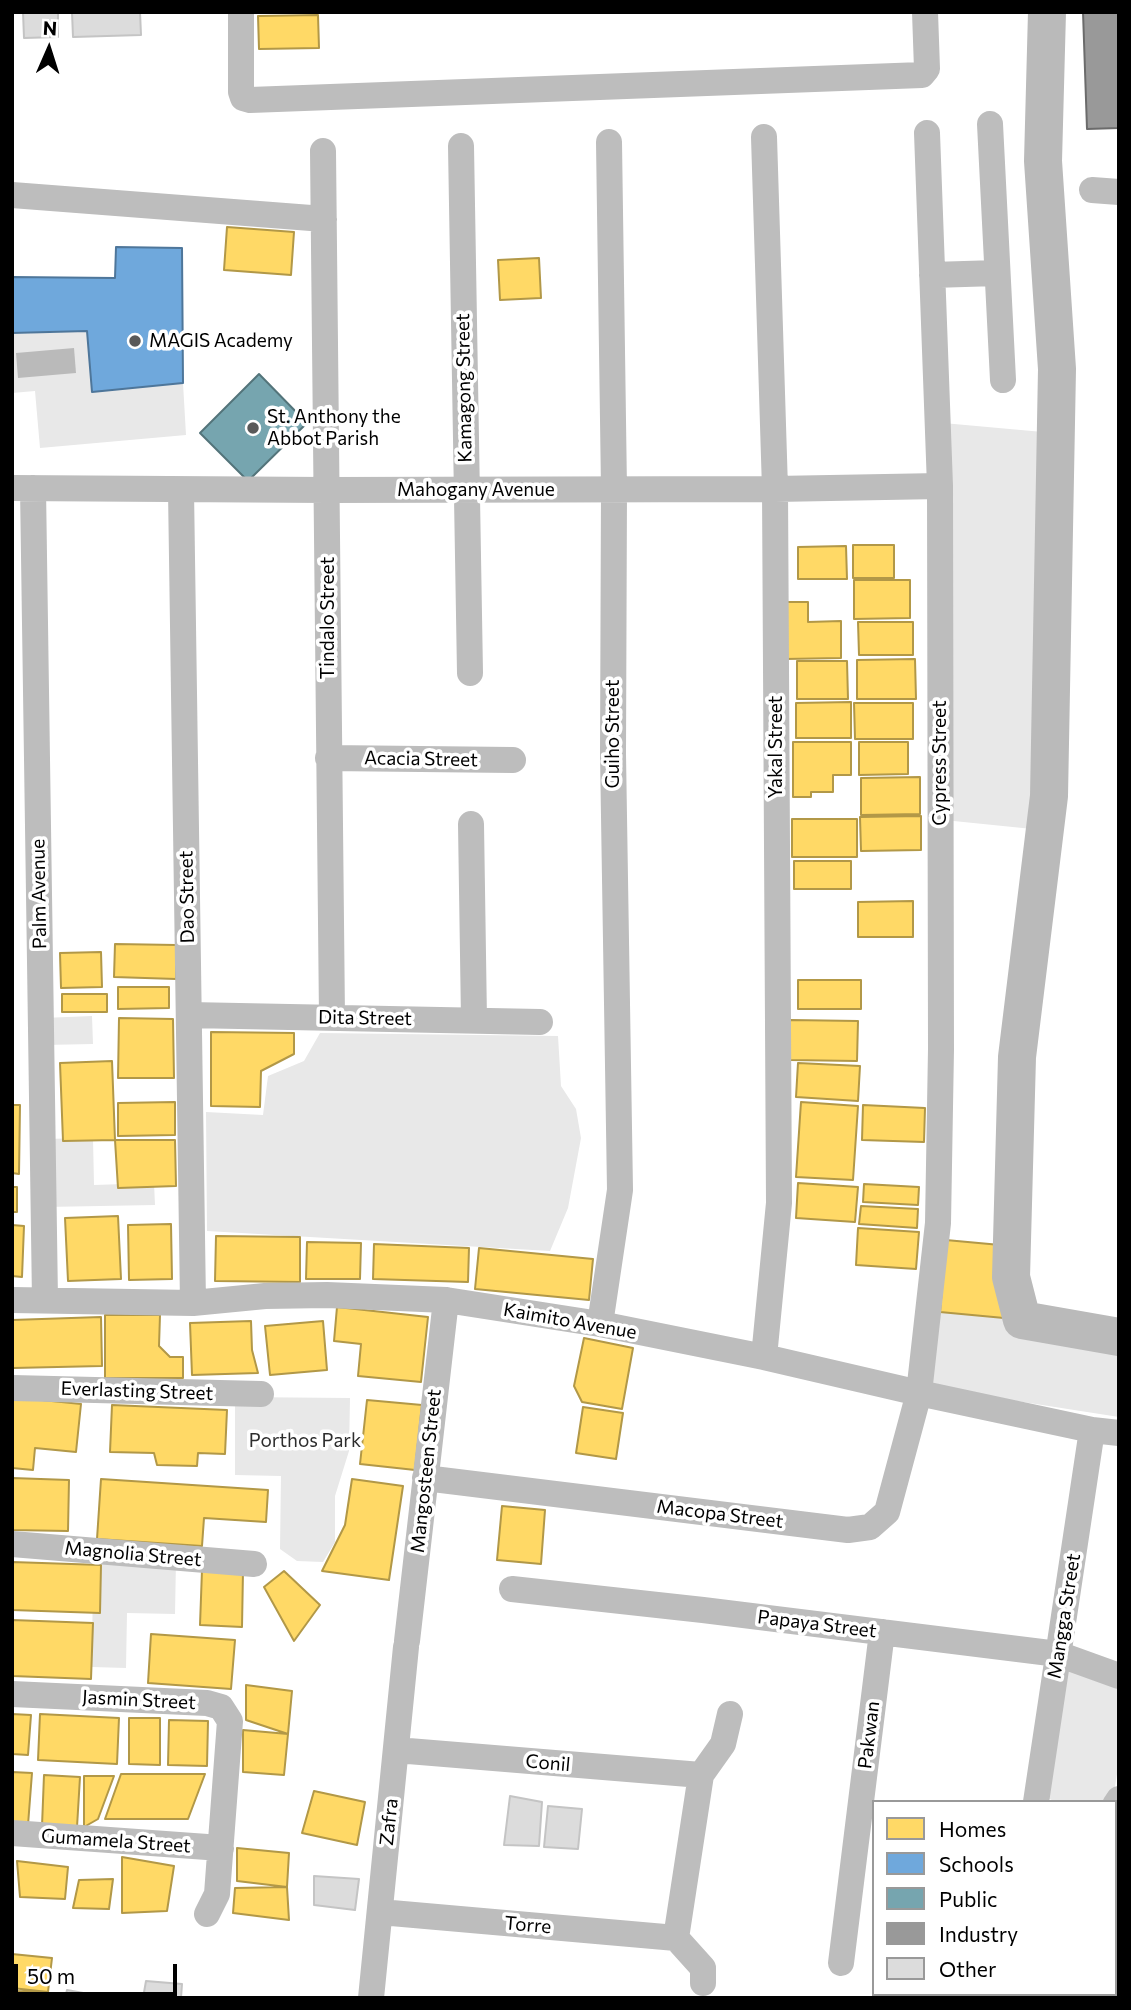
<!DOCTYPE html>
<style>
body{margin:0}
#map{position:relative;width:1131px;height:2010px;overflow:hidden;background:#fff;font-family:Commissioner,sans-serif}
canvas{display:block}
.frame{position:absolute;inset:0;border:14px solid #000;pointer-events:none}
.legend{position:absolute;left:872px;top:1800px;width:245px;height:196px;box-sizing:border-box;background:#fff;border:2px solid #999;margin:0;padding:9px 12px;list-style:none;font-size:21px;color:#000}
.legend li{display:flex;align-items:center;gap:14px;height:35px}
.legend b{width:35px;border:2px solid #999}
.north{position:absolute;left:14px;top:14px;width:70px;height:70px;-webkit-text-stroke:5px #fff;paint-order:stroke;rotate:3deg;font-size:19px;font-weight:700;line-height:28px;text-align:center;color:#000}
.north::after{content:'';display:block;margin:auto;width:24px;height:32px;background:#000;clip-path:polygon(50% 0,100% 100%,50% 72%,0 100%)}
.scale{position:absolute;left:14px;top:1964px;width:163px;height:32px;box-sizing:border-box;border:4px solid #000;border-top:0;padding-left:9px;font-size:21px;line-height:24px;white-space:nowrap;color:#000;-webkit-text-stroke:5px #fff;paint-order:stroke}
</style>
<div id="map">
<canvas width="1131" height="2010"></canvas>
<div class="frame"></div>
<ul class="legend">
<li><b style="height:19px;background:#ffd966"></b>Homes</li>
<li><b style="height:19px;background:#6fa8dc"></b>Schools</li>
<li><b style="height:19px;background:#76a5af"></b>Public</li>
<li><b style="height:19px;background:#999"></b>Industry</li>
<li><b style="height:19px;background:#dcdcdc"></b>Other</li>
</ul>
<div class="north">N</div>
<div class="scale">50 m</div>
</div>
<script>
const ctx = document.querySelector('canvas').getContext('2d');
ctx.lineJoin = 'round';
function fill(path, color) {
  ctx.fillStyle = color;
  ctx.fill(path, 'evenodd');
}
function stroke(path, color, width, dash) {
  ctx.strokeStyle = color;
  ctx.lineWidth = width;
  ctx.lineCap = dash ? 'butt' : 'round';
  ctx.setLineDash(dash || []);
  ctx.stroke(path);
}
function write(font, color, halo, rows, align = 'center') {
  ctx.font = font + ' Commissioner,sans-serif';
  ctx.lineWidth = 7;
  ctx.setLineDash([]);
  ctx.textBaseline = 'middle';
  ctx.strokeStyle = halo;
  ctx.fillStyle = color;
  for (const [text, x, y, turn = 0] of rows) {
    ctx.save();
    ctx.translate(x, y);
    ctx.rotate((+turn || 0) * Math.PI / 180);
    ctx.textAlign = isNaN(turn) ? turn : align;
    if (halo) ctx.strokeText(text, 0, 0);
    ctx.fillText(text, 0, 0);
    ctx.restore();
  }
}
fill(new Path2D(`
 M87,331L92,392L183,383L186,435L40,448L35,391L12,393V334Z
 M932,422L1054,433L1059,628L1052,831L934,819Z
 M92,1016L93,1044L44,1045L43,1018Z
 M320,1033L558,1036L561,1086L576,1109L581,1138L568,1208L550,1251L207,1231L206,1112L263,1115L268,1076L304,1061Z
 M93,1138L94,1185L154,1183L155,1205L45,1207L43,1139Z
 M940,1312L1004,1318L1016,1335L1119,1353V1417L927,1387Z
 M235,1397L350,1398L349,1451L335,1496V1542L323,1562L297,1561L280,1549L281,1476L235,1475Z
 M93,1559L176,1560L175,1614L127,1613L126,1668L92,1667Z
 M1061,1662L1119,1683V1761L1113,1800L1111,1802H1056L1041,1795Z`), '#e8e8e8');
fill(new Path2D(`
 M74,348L76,373L18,378L16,353Z`), '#bababa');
const homes = new Path2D(`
 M318,15L319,48L259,49L258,16Z
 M227,227L294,232L291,275L224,270Z
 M539,258L541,298L500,300L498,260Z
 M853,545H894V578H853Z
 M846,546L847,579H798V547Z
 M854,580H910V618L854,619Z
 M784,602H808V622L841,621V658L785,659Z
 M858,622H913V655H859Z
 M915,659L916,699H857V660Z
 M797,661H847L848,699H797Z
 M851,702V738H796V703Z
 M854,703H913V739H855Z
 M793,742H851V775H833V792H811V797H793Z
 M859,742H908V774L859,775Z
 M920,777V814L861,815V778Z
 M921,816V850L861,851L860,817Z
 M792,819H857V857H792Z
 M794,861H851V889H794Z
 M913,901V937H858V902Z
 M115,944L176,945V979L114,977Z
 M101,952L102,987L61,988L60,953Z
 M798,980H861V1009H798Z
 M118,987H169V1008L118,1009Z
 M62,994H107V1012H62Z
 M119,1018L173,1019L174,1078H118Z
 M790,1020L858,1021L857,1061L790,1060Z
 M211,1032L294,1033V1054L261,1071L260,1107L211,1106Z
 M112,1061L115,1140L63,1141L60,1063Z
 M798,1063L860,1066L858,1101L796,1097Z
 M175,1102V1135L118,1136V1103Z
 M801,1102L858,1106L853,1180L796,1177Z
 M12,1105H20L19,1174L12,1173Z
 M863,1105L925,1108L924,1142L862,1140Z
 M115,1140H175L176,1186L118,1188Z
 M798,1183L858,1187L855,1222L796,1218Z
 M864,1184L919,1187L918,1205L863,1202Z
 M12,1187H17V1212H12Z
 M861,1206L918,1209L917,1228L859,1224Z
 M118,1216L121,1279L68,1281L65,1218Z
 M171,1224L172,1279L129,1280L128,1225Z
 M12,1225L24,1226L22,1277L12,1276Z
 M858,1228L919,1232L916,1269L856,1265Z
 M216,1236L300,1237V1282L215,1281Z
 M946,1240L1011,1246L1004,1318L940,1312Z
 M307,1242L361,1243L360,1279H306Z
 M374,1244L469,1248L468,1282L373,1279Z
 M479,1248L593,1259L589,1300L475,1289Z
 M337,1307L428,1317L421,1382L358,1376L361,1344L334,1341Z
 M105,1315H160L159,1346L170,1357H183V1378H105Z
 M101,1317L102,1366L13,1368L12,1320Z
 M251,1321L252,1350L258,1373L192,1375L190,1323Z
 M323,1321L327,1370L270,1375L265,1326Z
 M584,1338L633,1348L622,1409L582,1402L574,1386Z
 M12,1397L81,1404L76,1452L35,1448L33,1470L12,1468Z
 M367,1400L422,1405L415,1470L360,1464Z
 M112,1405L227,1410L225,1454L198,1453L197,1466L157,1465L154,1453L110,1452Z
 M583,1407L623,1413L616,1459L576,1453Z
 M12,1478L69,1480L68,1531L12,1530Z
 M101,1479L268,1490L266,1522L204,1518L202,1546L97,1539Z
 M352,1479L403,1486L389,1580L322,1571L345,1525Z
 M502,1506L545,1510L541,1564L497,1560Z
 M12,1562L101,1565L100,1613L12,1610Z
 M202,1570L243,1571L242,1627L200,1625Z
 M284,1571L320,1605L294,1641L264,1587Z
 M12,1620L93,1623L91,1679L12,1676Z
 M151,1634L235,1640L231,1689L148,1683Z
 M246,1685L292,1691L288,1734L246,1720Z
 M12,1714L31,1715L28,1755L12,1754Z
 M40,1714L119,1718L117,1764L38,1760Z
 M129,1718H160V1765L129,1764Z
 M169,1720L208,1721L207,1766L168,1765Z
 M243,1730L288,1734L284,1775L243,1772Z
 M12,1772L32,1773L28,1825L12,1824Z
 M121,1774H205L188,1819H105Z
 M44,1775L80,1777L77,1827L42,1826Z
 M84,1776H114L98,1819L84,1827Z
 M314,1791L365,1802L357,1845L302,1833Z
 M237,1848L289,1853L287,1887L237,1881Z
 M122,1857L174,1866L167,1911L122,1913Z
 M17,1861L68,1867L65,1899L20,1897Z
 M113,1879L109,1909L73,1908L79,1880Z
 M287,1887L289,1920L233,1913L235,1888Z
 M12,1954L52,1958L48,1992L12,1988Z
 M12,1991L48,1992L47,1998H12Z`);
fill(homes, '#ffd966');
stroke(homes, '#b29847', 2);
const schools = new Path2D(`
 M116,247L182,248L183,383L92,392L87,331L12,333V277L115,278Z`);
fill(schools, '#6fa8dc');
stroke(schools, '#4e769a', 2);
const public = new Path2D(`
 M259,374L307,423L248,481L200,433Z`);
fill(public, '#76a5af');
stroke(public, '#53747a', 2);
const industry = new Path2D(`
 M1083,12H1119V128L1087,129Z`);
fill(industry, '#999');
stroke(industry, '#6b6b6b', 2);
stroke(new Path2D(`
 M1047,12L1043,161L1057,369L1049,796L1017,1057L1011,1277L1022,1320L1119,1337`), '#bababa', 38);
const building = new Path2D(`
 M23,12H58V37L24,38Z
 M72,12H140L141,35L73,37Z
 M510,1796L542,1802L539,1846L504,1845Z
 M548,1806L582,1809L578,1849L544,1847Z
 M314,1876L359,1879L355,1910L314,1905Z
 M146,1981L182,1984L181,1998H143Z
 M67,1990L105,1997L65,1998Z`);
fill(building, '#dcdcdc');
stroke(building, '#c4c4c4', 2);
stroke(new Path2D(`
 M241,12V92L243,98L250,100L922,75L927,69L925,12
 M990,124L1003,380
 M764,137L775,489L779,1203L764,1357
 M461,146L470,673
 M323,151L332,1018
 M1092,190L1119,192
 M12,195L324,219
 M932,275L997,273
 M12,488L327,490L775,489L940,486
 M33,488L45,1300
 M181,490L193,1303
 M328,758L513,760
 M471,824L474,1020
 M189,1015L540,1022
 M12,1300L193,1303L265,1296L327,1295L446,1300L600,1324L764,1357L919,1393L1092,1430L1119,1433
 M600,1324L620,1190L613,754L614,489L609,142
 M12,1388L261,1394
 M425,1478L848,1530L870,1527L887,1512L919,1393L938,1223L941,1049L940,486L927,133
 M12,1544L254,1564
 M512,1589L703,1610L1058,1654L1119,1676
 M407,1641L446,1300
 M12,1694L207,1703L221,1707L230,1721L217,1894L207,1914
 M396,1750L701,1775
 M1036,1802L1092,1430
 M1115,1805L1119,1799
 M12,1833L221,1848
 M380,1912L676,1938
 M676,1938L701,1775L723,1744L730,1714
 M676,1938L703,1968V1983
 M841,1963L882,1632
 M371,1998L406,1647`), '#bdbdbd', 26);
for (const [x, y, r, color] of [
 [135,341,7,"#595959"],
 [253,428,7,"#595959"]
]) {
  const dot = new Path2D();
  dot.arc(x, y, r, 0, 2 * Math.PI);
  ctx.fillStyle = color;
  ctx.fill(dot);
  stroke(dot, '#fff', 2.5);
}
write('19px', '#000', '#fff', [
 ["MAGIS Academy",149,341],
 ["St. Anthony the",267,417],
 ["Abbot Parish",267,439]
], 'left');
write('19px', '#000', '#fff', [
 ["Kamagong Street",464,388,-91],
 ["Mahogany Avenue",476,490],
 ["Tindalo Street",328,618,-90],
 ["Guiho Street",613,734,-90],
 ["Yakal Street",776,747,-90],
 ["Acacia Street",421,759,1],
 ["Cypress Street",940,763,-90],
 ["Palm Avenue",39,894,-91],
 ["Dao Street",187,897,-91],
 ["Dita Street",365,1018,1],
 ["Kaimito Avenue",570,1321,10],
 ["Everlasting Street",137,1391,2],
 ["Mangosteen Street",426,1471,-84],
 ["Macopa Street",720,1514,7],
 ["Magnolia Street",133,1554,5],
 ["Mangga Street",1064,1616,-81],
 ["Papaya Street",817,1624,7],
 ["Jasmin Street",139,1700,3],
 ["Pakwan",869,1735,-83],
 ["Conil",548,1763,5],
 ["Zafra",389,1822,-84],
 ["Gumamela Street",116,1841,4],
 ["Torre",528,1925,5]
]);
write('19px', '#2d2d2d', '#fff', [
 ["Porthos Park",305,1441]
]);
</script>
